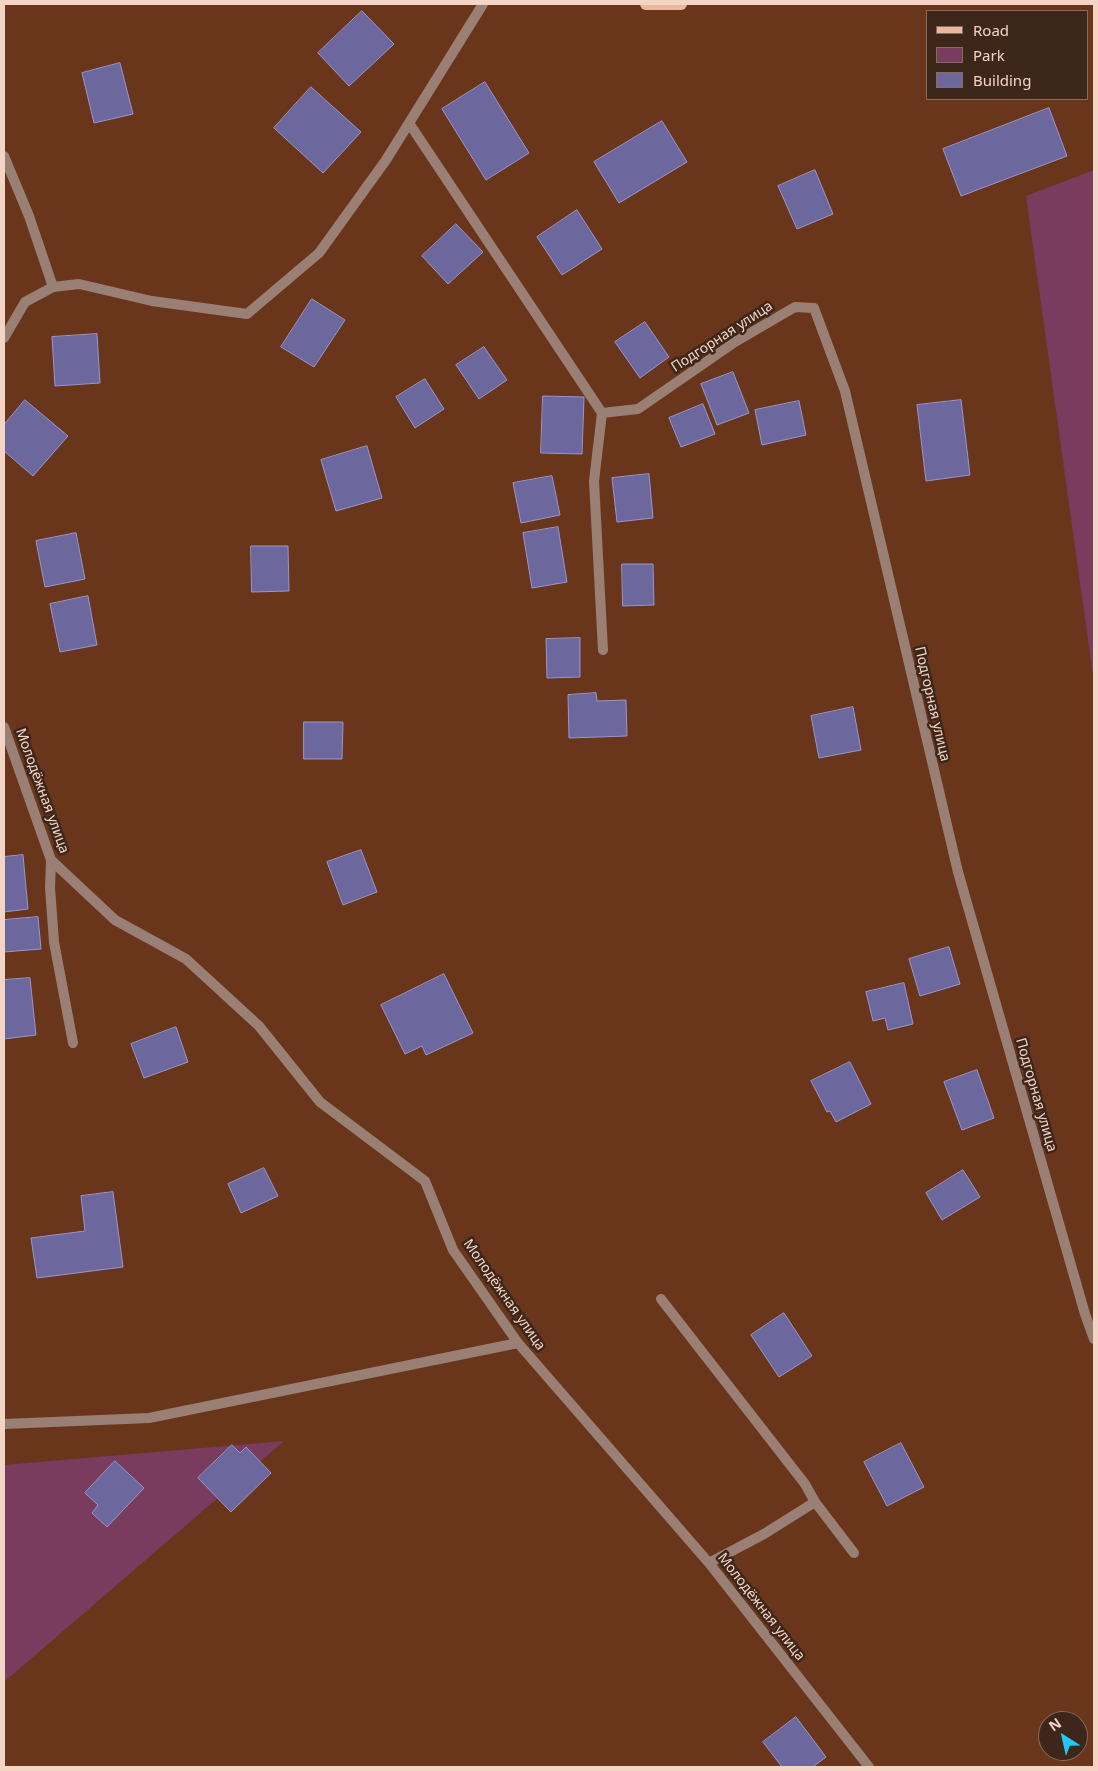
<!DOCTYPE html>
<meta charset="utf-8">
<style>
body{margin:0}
#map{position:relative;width:1098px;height:1771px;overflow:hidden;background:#69361c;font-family:"Noto Sans",sans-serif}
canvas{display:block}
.frame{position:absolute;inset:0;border:5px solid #f4d4c5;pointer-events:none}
.legend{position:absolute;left:926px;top:10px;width:162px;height:90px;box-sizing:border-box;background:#3d261a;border:1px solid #866c5e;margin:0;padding:6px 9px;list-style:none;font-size:15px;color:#f4d4c5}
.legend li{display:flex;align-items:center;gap:10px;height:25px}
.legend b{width:25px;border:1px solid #866c5e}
.north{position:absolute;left:1038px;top:1711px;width:50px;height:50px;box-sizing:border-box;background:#3d261a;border:1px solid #866c5e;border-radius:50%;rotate:325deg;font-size:14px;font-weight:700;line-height:20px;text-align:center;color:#f4d4c5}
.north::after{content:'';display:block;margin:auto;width:18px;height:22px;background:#22c9fe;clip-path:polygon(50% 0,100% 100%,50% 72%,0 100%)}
</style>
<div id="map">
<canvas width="1098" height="1771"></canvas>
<div class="frame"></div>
<ul class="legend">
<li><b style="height:6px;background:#ecb8a0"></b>Road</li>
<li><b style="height:14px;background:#793b5e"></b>Park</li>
<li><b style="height:14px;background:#6c689d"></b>Building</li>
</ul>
<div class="north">N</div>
</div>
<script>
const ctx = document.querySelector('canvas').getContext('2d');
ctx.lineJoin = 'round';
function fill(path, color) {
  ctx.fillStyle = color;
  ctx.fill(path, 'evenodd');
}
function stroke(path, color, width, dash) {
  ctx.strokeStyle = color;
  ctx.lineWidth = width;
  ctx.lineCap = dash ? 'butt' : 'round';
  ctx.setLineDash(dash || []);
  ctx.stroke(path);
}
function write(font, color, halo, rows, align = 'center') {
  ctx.font = font + ' "Noto Sans",sans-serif';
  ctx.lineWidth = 5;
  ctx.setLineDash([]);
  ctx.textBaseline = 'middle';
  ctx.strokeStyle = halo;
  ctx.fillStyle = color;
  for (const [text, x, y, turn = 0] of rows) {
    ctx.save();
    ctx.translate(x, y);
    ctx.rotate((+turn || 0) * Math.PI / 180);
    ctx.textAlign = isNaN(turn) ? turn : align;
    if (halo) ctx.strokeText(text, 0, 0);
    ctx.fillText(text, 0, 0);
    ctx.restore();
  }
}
fill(new Path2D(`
 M1094,170V683L1026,196Z
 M284,1441L4,1682V1465Z`), '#793b5e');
const building = new Path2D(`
 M362,11L394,44L349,86L318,53Z
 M120,63L133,114L94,123L82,73Z
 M485,82L529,153L486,180L442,109Z
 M311,87L361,132L323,173L274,128Z
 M1049,108L1067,156L961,196L943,149Z
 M662,121L687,162L619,203L594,162Z
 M815,170L833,214L797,229L778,186Z
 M577,210L602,249L562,275L537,237Z
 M456,224L483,252L448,284L422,256Z
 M312,299L345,320L314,367L281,347Z
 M645,322L669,357L640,378L615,342Z
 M97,334L100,383L55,386L52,337Z
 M484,347L507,380L479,399L456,365Z
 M733,372L749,413L717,425L701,384Z
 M425,379L444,409L415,428L396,397Z
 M543,396L584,397L582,454L541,453Z
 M25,400L68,436L33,476L4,451V425Z
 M961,400L970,475L926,481L917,405Z
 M799,401L806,435L762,445L755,410Z
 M703,404L715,434L681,447L669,418Z
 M367,446L382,498L336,511L321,460Z
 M649,474L653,518L617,522L612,478Z
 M552,476L560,515L521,523L513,483Z
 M558,527L567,582L532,588L523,533Z
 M76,533L85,579L45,587L36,541Z
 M251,546H288L289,591L252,592Z
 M622,564H653L654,605L623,606Z
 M88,596L97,645L60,652L50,604Z
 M580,638V677L547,678L546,639Z
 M596,693L597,701L626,700L627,736L569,738L568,695Z
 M853,707L861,750L819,758L811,716Z
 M304,722H343L342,759H304Z
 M361,850L377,892L343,905L327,862Z
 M23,855L28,909L4,912V857Z
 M38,917L41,949L4,952V920Z
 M949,947L960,984L920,996L909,959Z
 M444,974L473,1033L426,1055L422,1046L405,1054L381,1005Z
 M30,978L36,1035L4,1039V980Z
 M904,983L913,1024L888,1030L885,1018L873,1021L866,992Z
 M176,1027L188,1062L144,1078L131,1044Z
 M850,1062L871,1104L836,1122L830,1111L827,1112L811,1081Z
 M977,1070L994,1118L962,1130L944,1082Z
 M264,1168L278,1196L241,1213L228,1184Z
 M963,1170L980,1197L942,1220L926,1193Z
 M113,1192L123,1267L37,1278L31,1238L85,1231L81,1196Z
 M784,1313L812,1356L779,1377L751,1335Z
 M901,1443L924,1487L887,1506L864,1462Z
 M232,1445L240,1453L246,1447L271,1473L231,1512L198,1478Z
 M115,1461L144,1488L107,1527L92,1513L98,1505L85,1493Z
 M796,1717L826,1757L814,1766L815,1767H782L763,1742Z`);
fill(building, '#6c689d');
stroke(building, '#9996ce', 1);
stroke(new Path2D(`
 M4,156L29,216L53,287`), '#9a8074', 10);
stroke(new Path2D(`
 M409,123L602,413L594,481L603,650
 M4,338L25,302L53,287L79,284L152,301L247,314L319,253L386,160L483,4
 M602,413L638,409L735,342L795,307L814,308L845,391L958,872L1085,1314L1094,1339
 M4,727L51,860L115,920L186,959L259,1026L320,1102L425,1181L453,1250L518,1343L709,1563L869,1767
 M51,860L50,888L54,942L73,1043
 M661,1299L805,1484L815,1502
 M4,1424L149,1418L518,1343
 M709,1563L764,1534L815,1502L854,1553`), '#9a8074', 10);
stroke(new Path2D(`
 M646,4H681`), '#ecb8a0', 12);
write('14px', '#f4d4c5', '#3d261a', [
 ["Подгорная улица",722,337,-33],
 ["Подгорная улица",932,704,77],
 ["Молодёжная улица",42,791,70],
 ["Подгорная улица",1036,1095,74],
 ["Молодёжная улица",504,1295,55],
 ["Молодёжная улица",761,1607,52]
]);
</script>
